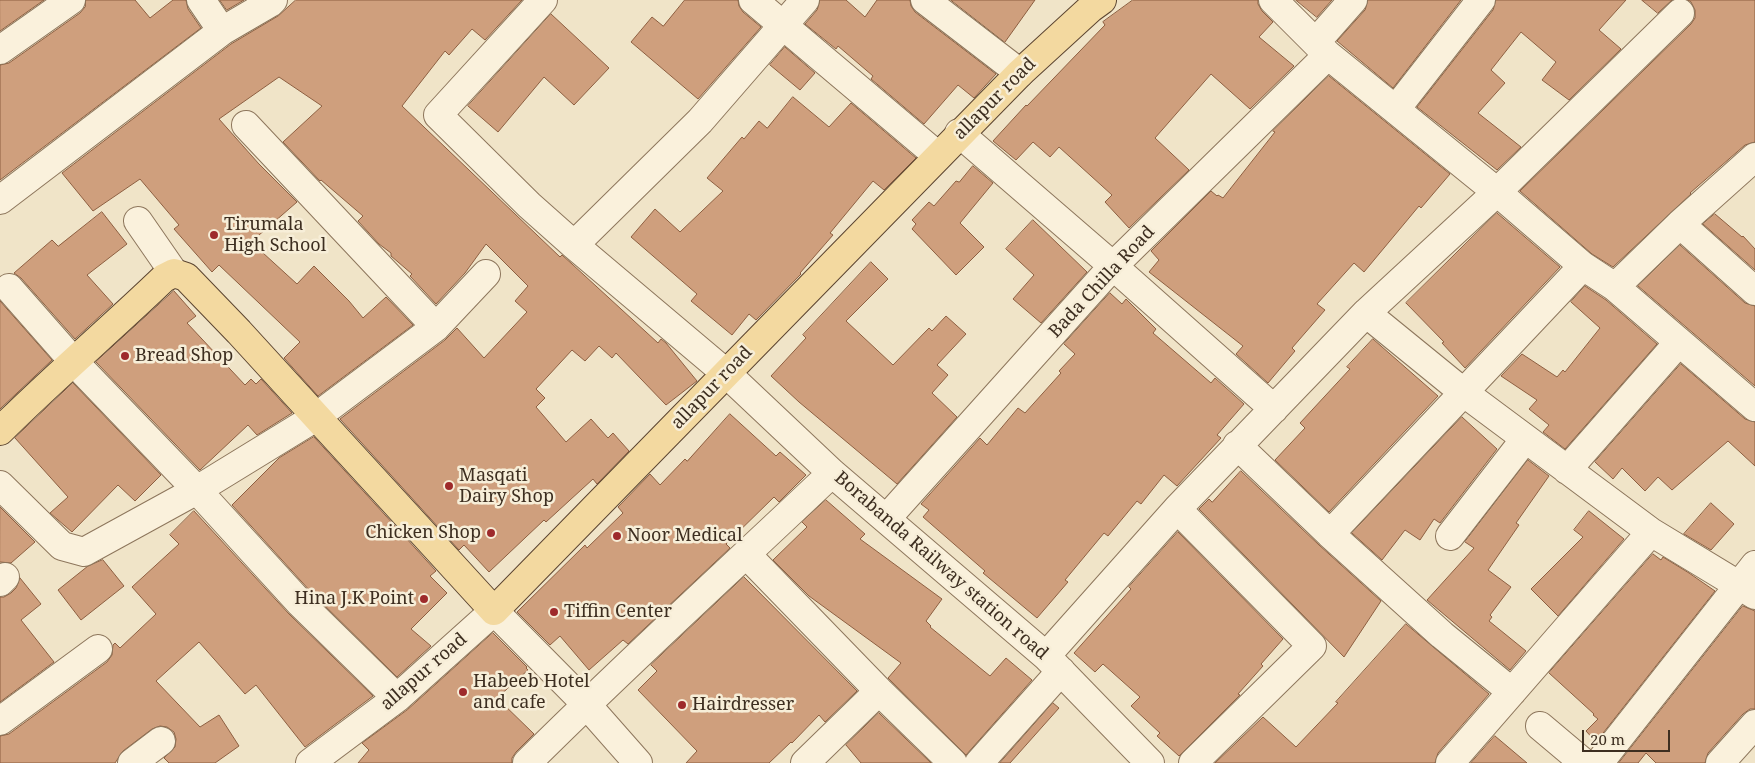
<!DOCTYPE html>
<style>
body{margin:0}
#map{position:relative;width:1755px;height:763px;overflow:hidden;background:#f0e4c8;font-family:"Noto Serif",serif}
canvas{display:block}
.scale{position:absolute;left:1582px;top:730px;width:88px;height:22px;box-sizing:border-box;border:2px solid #3d2e20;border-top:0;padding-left:6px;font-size:15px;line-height:18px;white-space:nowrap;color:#3d2e20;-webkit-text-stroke:4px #f7eed8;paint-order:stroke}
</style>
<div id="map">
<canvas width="1755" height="763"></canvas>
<div class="scale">20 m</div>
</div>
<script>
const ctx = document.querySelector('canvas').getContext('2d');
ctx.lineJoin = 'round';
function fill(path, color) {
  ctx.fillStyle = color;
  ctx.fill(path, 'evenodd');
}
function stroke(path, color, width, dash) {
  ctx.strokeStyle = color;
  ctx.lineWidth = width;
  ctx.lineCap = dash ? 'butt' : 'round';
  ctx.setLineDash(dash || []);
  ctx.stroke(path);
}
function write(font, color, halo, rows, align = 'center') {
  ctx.font = font + ' "Noto Serif",serif';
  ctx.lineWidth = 5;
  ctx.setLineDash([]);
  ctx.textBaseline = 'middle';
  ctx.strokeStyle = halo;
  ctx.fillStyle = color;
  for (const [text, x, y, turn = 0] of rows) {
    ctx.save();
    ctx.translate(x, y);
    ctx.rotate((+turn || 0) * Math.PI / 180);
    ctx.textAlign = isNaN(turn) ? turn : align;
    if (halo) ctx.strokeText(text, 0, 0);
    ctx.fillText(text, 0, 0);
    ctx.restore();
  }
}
const building = new Path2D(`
 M0,0H44L0,31Z
 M86,0H135L150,18L173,0H186L188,9L201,28L0,180V65L9,63L80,13L85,7Z
 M220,0H244L227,10Z
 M296,0H522L485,40L472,29L449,55L445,51L402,106L560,257L562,255L572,264L658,343L661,339L666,343L697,381L666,405L616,353L612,358L599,346L585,361L572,350L536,389L545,398L536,407L566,442L591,419L608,438L613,433L629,451L597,484L593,479L546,522L544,520L489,572L464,545L459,550L340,419L445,340L457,328L484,358L527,312L515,301L528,286L486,244L465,273L436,304L410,276L412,274L391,256V253L379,244L358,221L363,216L321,180L320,181L283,142L322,106L279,77L219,119L259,164L297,202L251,242L297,284L314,266L349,301L363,318L386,297L413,325L318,396L284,358L300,342L219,265L212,272L174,229L179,225L140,179L93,211L62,173L231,44L278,16Z
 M685,0H738L739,6L743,12L761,27L698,99L631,42L652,17L663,26Z
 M820,0H846L865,17L877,0H910L911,6L915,12L996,74L974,98L958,85L924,124L871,79L873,76L838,46L836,49L805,24L817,10Z
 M951,0H1035L1005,42Z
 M1133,0H1258V4L1262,11L1273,22L1259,37L1294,66L1250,109L1211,74L1155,138L1189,170L1129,228L1105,202L1112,195L1059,147L1050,157L1033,142L1016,160L993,141L1026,105L1027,106L1105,25L1103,22Z
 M1296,0H1332L1317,17Z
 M1368,0H1461L1393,88L1337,41L1365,10Z
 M1496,0H1626L1599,30L1621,49L1569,100L1542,80L1556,62L1521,32L1491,70L1505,83L1478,113L1521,147L1497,170L1417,107L1493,10Z
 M1642,0H1672L1658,13Z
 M1688,0H1755V142L1745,145L1690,193L1691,194L1613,267L1592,254L1520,191L1691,24L1695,18V10L1691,2Z
 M551,14L609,68L574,105L544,77L498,132L468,106Z
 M785,47L815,73L800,90L770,65Z
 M1329,76L1450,174L1421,208L1419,206L1364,272L1354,263L1317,304L1325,310L1292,348L1295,351L1268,383L1236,354L1243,346L1149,272L1159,260L1151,251L1211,191L1217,196L1218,195L1223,198L1275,132L1273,131Z
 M793,97L829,127L851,103L916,158L884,190L873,181L830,233L833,235L800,273L801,274L756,320L749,314L732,335L691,301L697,294L631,237L655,209L680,232L723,191L707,178L742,137L744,139L759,121L767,128Z
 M973,166L993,183L960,223L984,247L956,275L912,229L916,224L912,220L929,202L934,206L956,181L959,182Z
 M102,212L127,244L87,275L113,304L75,339L21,278L14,273L52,240L58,246Z
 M1497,213L1560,267L1465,368L1442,343L1444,342L1406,303Z
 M1715,214L1742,237L1743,236L1755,249V270L1703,224Z
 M1033,220L1087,272L1041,323L1013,299L1034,275L1006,249Z
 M1680,245L1745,303L1755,306V386L1638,286Z
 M871,262L888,279L846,321L893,365L929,328L932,331L946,316L966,334L937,365L948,375L932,393L957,417L897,484L799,402L771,376L806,338L803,335Z
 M1585,286L1606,300L1657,344L1565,449L1543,432L1549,425L1529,409L1537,400L1501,376L1522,354L1557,377L1563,370L1565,372L1600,328L1571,302Z
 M174,291L196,316L187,323L245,385L251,379L256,384L261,379L292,413L257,435L248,425L200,470L96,362Z
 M1110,293L1122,304L1126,299L1156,329L1153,333L1211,383L1215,378L1244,404L1217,435L1221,438L1177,486L1164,475L1141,504L1137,501L1108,536L1104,533L1065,580L1068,582L1037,618L983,573L985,571L923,517L929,510L921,504L980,438L987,445L1018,408L1025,413L1061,373L1059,371L1075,354L1064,344Z
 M0,301L52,360L0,409Z
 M1373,339L1438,396L1329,512L1275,460L1305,428L1300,423L1350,369L1347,367Z
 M1681,364L1745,419L1755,422V466L1728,441L1672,490L1658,477L1645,491L1622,468L1613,479L1595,462Z
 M73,383L161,475L135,501L118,485L72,532L50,513L68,497L15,438Z
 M730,414L776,456L780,452L806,475L779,502L774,497L726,544L730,548L628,644L623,640L589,670L560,636L550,645L517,612L585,545L587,548L623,513L618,507L650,474L660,485L685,459L687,461Z
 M1462,417L1497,449L1440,523L1434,519L1420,540L1405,530L1382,560L1352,533Z
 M314,437L436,571L430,576L447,593L411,629L431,646L397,677L311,592L232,505L279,458Z
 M1528,460L1549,476L1516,523L1519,525L1488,570L1511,587L1490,615L1492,617L1489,621L1526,651L1510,670L1427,600L1474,548L1465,542Z
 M1241,471L1319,545L1381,601L1344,657L1199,509L1209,499L1212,502Z
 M826,500L865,534L860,539L942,599L926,621L931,626L930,627L990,676L1006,658L1032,680L966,755L888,678L901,663L809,596L773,560L807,527L802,522Z
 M1711,503L1734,524L1711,550L1684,534Z
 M0,507L35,542L11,563L0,562Z
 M194,511L289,614L373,696L305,747L256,685L245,694L199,642L156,681L200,727L219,715L239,746L215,763H169L164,758L175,747L176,739L174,732L167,727L160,726L152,729L123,751L115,763H0V736L9,734L107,662L112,655L113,645L115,643L120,648L156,614L132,587L179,544L170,535Z
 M1589,511L1624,539L1558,616L1531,589L1583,537L1574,530Z
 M1178,532L1283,639L1261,664L1263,666L1238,694L1240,695L1179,756L1157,736L1160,733L1131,706L1140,697L1103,664L1095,672L1074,653L1131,589L1129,587Z
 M1653,554L1661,560L1663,557L1689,573L1715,591L1596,742L1586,731L1598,719L1593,715L1594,714L1549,673Z
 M103,560L124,586L81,620L58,590L88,566Z
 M744,577L857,691L825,722L819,715L792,743L791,742L769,763H686L697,751L638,690L657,671L651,665Z
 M20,578L41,604L21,620L54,662L0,702V597H4L11,593L16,588Z
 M1743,606L1755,611V709H1750L1743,714L1708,753L1705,763H1656L1646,753L1638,763H1619Z
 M1406,624L1489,694L1438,753L1435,763H1215L1263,717L1296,747L1338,703L1336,702Z
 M493,633L527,667L526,668L528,670L497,698L534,734L516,752L512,758V763H358L369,750L362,743L407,710Z
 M1053,703L1059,708L1010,763H1000Z
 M879,713L931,763H861L846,745Z
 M1495,736L1527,763H1471Z`);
fill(building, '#cf9f7d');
stroke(building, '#8d5f41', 1);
const minor = new Path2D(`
 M201,0L222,31
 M543,0L438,115L529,205L574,245L700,121L805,0
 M753,0L938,156
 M925,0L1020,73
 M1273,0L1328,55L1497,192L1583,266L1615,287L1755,407
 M1316,42L1353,0
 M0,50L71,0
 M1396,109L1481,0
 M246,125L436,327
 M959,133L1113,266L1274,409
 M0,200L222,31L270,3L273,0
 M138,221L174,273
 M1680,224L1755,291
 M574,245L727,374L832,473L1046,656L1150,763
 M1615,287L1680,224L1755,157
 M9,288L74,362L197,490L316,417L436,327L486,274
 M1366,313L1463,392L1651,532L1755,595
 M1237,445L1330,534L1442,635L1512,692
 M1567,470L1679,342
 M0,485L62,546L84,552L197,490L300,603L397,698
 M1177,509L1312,646L1193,763
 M886,519L1113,266L1328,55
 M1330,534L1583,266
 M1450,536L1525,439
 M747,555L879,691L953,763
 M0,582L5,577
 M1046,656L1177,509L1366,313L1497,192L1680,13
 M0,721L98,649
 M1540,726L1584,763
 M132,763L161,741
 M310,763L397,698L494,611L586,704L638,763
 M527,763C626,664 730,570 832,473
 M805,763L879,691
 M979,763L1061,671
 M1450,763L1651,532
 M1599,763L1755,565
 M1720,763L1755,724`);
const major = new Path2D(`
 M0,431C53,378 110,330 164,278L174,273L186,277L239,332L494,611L1020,73L1091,8L1102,0`);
stroke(minor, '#8d765c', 30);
stroke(major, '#5b4430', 30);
stroke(minor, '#faf1dc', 28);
stroke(major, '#f3d9a0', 28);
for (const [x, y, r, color] of [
 [214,235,5,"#9e2a2b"],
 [125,356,5,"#9e2a2b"],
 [449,486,5,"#9e2a2b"],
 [491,533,5,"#9e2a2b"],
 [617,536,5,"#9e2a2b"],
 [424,599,5,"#9e2a2b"],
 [554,612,5,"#9e2a2b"],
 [463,692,5,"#9e2a2b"],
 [682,705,5,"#9e2a2b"]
]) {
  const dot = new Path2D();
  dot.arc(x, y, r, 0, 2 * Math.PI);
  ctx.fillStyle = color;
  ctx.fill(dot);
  stroke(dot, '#f7eed8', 2);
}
write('18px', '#3d2e20', '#f7eed8', [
 ["allapur road",995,99,-45],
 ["Bada Chilla Road",1102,282,-47],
 ["allapur road",712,388,-46],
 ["Borabanda Railway station road",941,566,41],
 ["allapur road",424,672,-41]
]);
write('18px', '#3d2e20', '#f7eed8', [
 ["Tirumala",224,225],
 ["High School",224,246],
 ["Bread Shop",135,356],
 ["Masqati",459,476],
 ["Dairy Shop",459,497],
 ["Chicken Shop",481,533,"right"],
 ["Noor Medical",627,536],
 ["Hina J.K Point",414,599,"right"],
 ["Tiffin Center",564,612],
 ["Habeeb Hotel",473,682],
 ["and cafe",473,703],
 ["Hairdresser",692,705]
], 'left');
</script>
